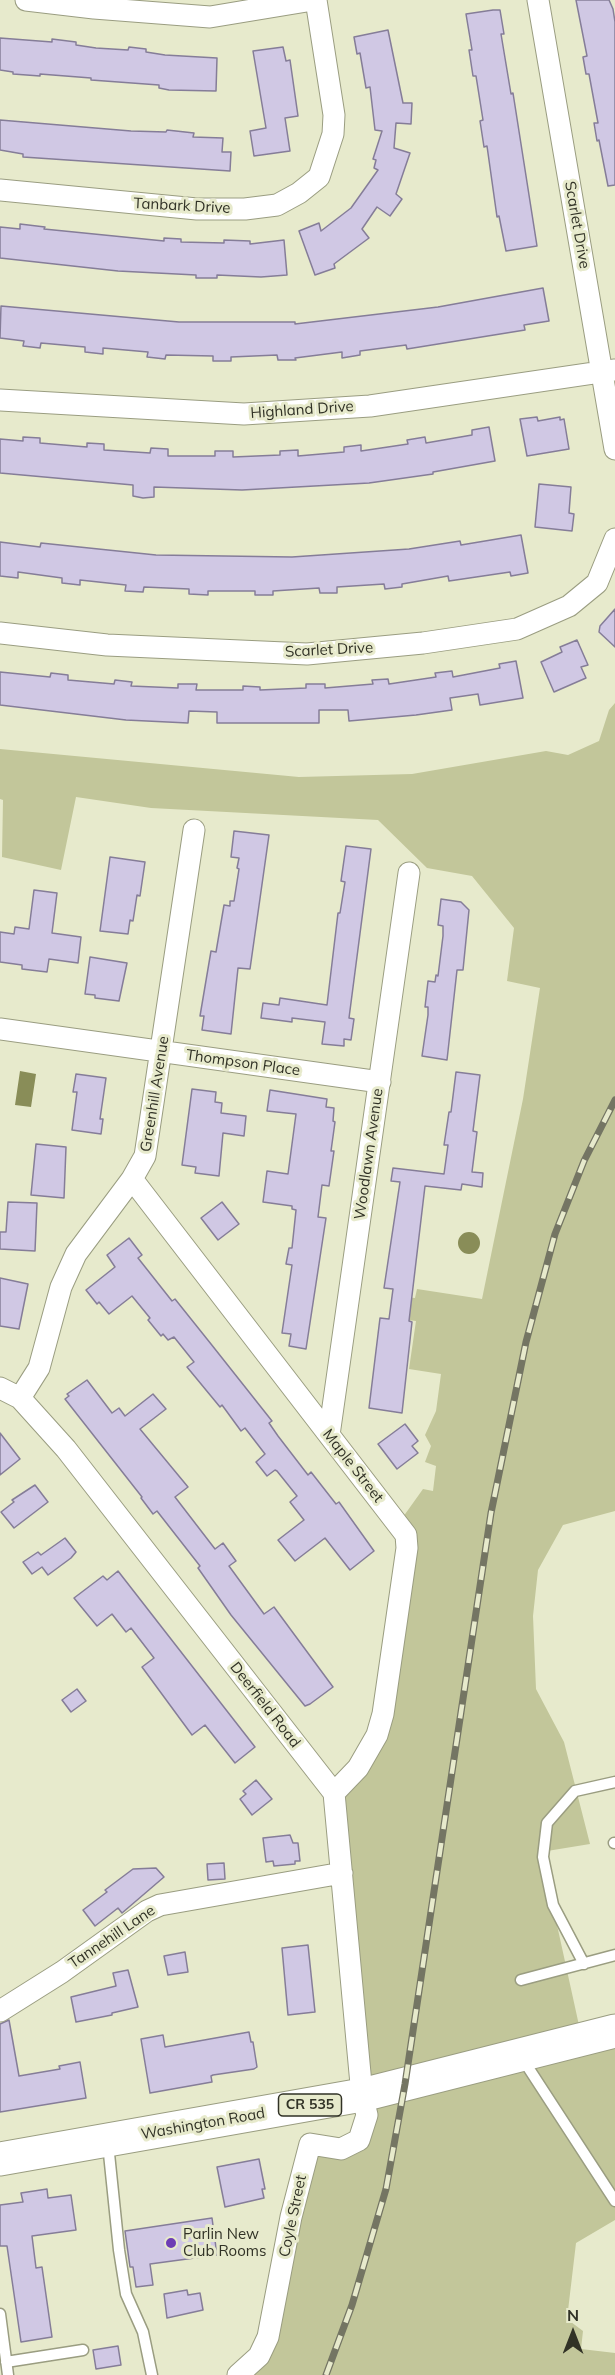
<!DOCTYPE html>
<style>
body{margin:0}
#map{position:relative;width:615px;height:2375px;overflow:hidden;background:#e7eacc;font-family:Mulish,sans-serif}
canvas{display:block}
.north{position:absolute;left:543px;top:2303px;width:60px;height:60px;-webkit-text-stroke:4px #e7eacc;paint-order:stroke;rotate:0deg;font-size:16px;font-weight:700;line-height:24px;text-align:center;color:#313226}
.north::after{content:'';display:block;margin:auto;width:21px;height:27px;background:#313226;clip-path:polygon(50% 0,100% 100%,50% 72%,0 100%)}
</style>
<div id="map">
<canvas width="615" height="2375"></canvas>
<div class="north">N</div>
</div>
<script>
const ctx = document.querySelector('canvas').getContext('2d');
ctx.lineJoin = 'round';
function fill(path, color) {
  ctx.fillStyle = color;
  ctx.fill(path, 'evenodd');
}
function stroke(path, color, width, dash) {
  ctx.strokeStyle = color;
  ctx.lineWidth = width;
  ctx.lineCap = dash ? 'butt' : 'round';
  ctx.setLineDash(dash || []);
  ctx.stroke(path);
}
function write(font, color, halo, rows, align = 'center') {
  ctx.font = font + ' Mulish,sans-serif';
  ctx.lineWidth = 6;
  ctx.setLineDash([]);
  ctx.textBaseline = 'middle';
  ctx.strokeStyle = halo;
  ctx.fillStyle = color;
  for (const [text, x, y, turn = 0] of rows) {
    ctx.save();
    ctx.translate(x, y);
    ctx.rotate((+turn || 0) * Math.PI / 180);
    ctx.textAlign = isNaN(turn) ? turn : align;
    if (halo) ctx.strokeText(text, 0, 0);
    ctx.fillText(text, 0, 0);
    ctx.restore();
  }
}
fill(new Path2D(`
 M615,703V1511L563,1525L538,1570L533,1616L536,1689L564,1742L590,1844L541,1852L582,2039L615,2032V2220L576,2243L567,2319L583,2331L581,2349L615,2353V2375H241L259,2356L310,2144L359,2140L334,1793L383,1714L398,1524L423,1489L433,1491L436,1466L425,1462L431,1446L425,1435L436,1411L441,1374L409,1369L416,1321L391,1318L392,1296L415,1298L417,1289L482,1299L523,1099L540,988L507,981L514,928L472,876L427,868L378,820L151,808L76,797L61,870L2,857L3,800L0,799V749L299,777L412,774L546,751L568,755L599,741L609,710Z`), '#c2c69a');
fill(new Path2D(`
 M20,1071L36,1074L31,1107L15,1105Z
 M458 1243a11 11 0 1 1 22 0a11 11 0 1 1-22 0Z`), '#898d58');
const building = new Path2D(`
 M576,0H609L613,9L615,22V185L608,186L599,140L597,141L594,123H598L589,74H586L583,57L587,56Z
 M493,10H500L504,34H501L511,94L513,93L537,246L506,251L499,216L497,217L487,146L484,147L480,121L483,120L476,76H473L469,50H472L466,14Z
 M388,30L403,103H412L411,124L396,123L394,148L410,153L396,194L402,199L390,216L377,207L362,229L369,238L334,264L335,268L315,275L299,231L319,223L321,231L351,208L378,170L374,168L376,160L373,159L382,131L375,130L370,87L366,88L360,53L357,54L354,37Z
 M0,38L52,42V39L76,42V45L96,48L128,50L129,47L146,49V52L165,55L217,58L216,91L169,90L159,88V85L91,80V78L40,74V76L13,74V72L0,70Z
 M283,47L286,61L290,60L298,116L285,118L290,151L254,156L250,131L266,128L253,51Z
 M0,120L131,131L166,132L167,130L194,133L193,137L223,138L222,152H231L230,171L23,157V154L0,150Z
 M20,224L45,227L44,229L164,241V238L181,239V242L224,243V240L250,241V244L284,240L287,275L261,277L217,275V278H196V275L118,271L0,258V227L20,229Z
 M543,288L549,321L524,325L525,330L407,349L406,345L360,351V355L342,358V352L295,358L296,360H278L277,355L231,357V361H213V356L166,355L165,359L147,357L148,352L103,348V354L85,352V347L41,343L40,348L23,346L24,341L0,338L1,306L179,322H295V324L438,307Z
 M537,417L538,421L560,417V420L564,419L569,449L527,456L520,419Z
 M489,427L495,461L433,472V474L369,483L242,490L154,487V497L143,498L133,496V485L0,473V439L23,441V437L40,438V443L87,447V443L104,444V450L150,453L151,448L168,449V456H215V451H233V457L280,455V451L298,450V456L344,452V447L361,445V451L408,444L407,440L425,437L426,443L472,435V430Z
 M539,484L571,487L569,513L574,514L572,531L535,527Z
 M521,535L528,573L511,576L510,572L449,581L448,576L402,584V587L385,589L384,584L337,587V593H320L319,588L273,591V595H255V591H208V595L189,594V589L144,587L143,592L125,591L126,585L80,580V585L62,583V578L18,572V578L0,576V542L40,547L41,543L156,555L292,557L409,549L460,541L461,545Z
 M615,609V647L599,632L600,626Z
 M577,640L588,665L581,667L586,678L554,692L541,662L562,652L560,647Z
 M516,661L523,698L480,705L478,694L450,698L452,710L416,715L349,721L348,710H319V723H217V712L189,711L188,723L126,720L0,705V672L50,677L51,673L68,675V680L114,684L115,680L132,682L131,686L178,688V684H197L196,690H243V686L260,687V690L306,688V684H325V688L373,684L372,680L388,679L389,684L436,677L435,673L452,671L453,677L500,668L499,664Z
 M234,831L269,835L250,969L238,968L231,1034L202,1030L204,1016H200L211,951L216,952L224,905L230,906V901H234L239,869L237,868L239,858L231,857Z
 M346,846L371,849L349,1018L354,1019L351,1040L344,1039V1046L322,1044L325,1022L292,1018V1022L261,1018L263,1003L279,1005L280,998L327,1005L338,913H340L345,882L341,881Z
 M110,857L145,862L140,896L137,895L133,921L130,920L128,934L100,931Z
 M34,890L57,893L52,933L81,937L78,963L49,959L47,972L22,969V965L0,962V932L14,934L15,927L29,929Z
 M441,899L461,902L469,910L463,970H457L447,1060L422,1056L428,1015V1007H425L428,981L435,982L436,975L438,976L443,936V926L438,925Z
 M90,957L127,963L119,1001L95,998V995L85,994Z
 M456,1072L480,1075L473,1131L477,1132L472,1172L483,1173L482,1187L462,1184L461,1190L425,1186L409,1321L412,1322L402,1413L369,1408L380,1318L389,1319L393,1289L384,1288L400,1182L391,1181L393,1168L444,1174L448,1145H444L449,1112H451Z
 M76,1074L106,1078L100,1119H103L101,1134L72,1130L77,1092H73Z
 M192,1089L216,1092L215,1102L222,1103L221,1113L246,1116L244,1136L223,1133L219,1176L195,1173L196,1167L182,1165Z
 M270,1090L327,1099L326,1107L334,1108L333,1121L335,1122L331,1151H334L329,1186L322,1185L318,1217L326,1218L306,1349L289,1346L291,1334L282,1333L292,1265L286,1264L289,1248H292L296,1210L292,1209V1206L263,1202L267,1171L288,1174L296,1114L267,1111Z
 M36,1144L66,1147L64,1198L31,1195Z
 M8,1202L37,1203L35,1251L0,1249V1232H6Z
 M222,1202L239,1224L218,1240L201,1218Z
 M129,1238L142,1255L138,1258L172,1301L175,1299L211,1344L272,1421L269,1423L278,1436L308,1475L311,1472L336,1504L339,1502L374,1551L350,1570L325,1538L295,1561L278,1540L304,1520L290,1502L297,1496L277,1471L275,1470L267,1476L256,1462L265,1454L245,1428L241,1431L222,1405L220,1407L187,1367L194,1362L174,1337L168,1340L163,1334L161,1336L148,1320L150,1318L132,1296L109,1314L99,1302L97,1304L86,1290L115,1267L107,1255Z
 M0,1278L28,1284L19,1329L0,1326Z
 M87,1380L112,1413L119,1408L125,1416L153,1394L166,1409L140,1429L188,1487L175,1497L215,1549L223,1543L236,1561L229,1566L264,1614L274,1607L333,1687L310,1704L305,1706L231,1615L198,1568L200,1566L157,1511L153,1514L141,1498L142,1497L65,1399L69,1396L67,1394Z
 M405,1424L418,1441L412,1446L418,1453L397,1469L378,1444Z
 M0,1433L20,1459L0,1475Z
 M35,1485L48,1502L14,1528L1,1512L14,1502L12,1500Z
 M65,1538L76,1552L71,1558L48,1575L42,1567L32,1574L23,1562L38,1552L41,1555Z
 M118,1571L255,1747L235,1763L205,1725L192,1735L178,1716L142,1667L154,1658L131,1628L126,1632L112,1614L97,1626L74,1598L103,1576L107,1580Z
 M77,1689L86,1701L71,1712L62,1700Z
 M256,1780L272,1799L252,1815L240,1799L246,1794L243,1791Z
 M290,1835L293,1843H298L300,1861H295V1864L274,1866L273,1861L266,1862L263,1838Z
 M224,1863L225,1879L208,1880L207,1864Z
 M156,1868L164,1877L122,1913L118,1908L95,1926L83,1910L107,1892L105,1890L133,1869Z
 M308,1945L315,2012L288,2015L282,1948Z
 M185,1952L188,1972L168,1975L164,1956Z
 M128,1970L138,2007L112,2013V2015L76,2022L71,1997L116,1986L113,1973Z
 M9,2020L19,2076L60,2069L59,2066L80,2062L86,2098L0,2112V2024Z
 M249,2032L251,2042H253L257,2067L254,2069L213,2075L211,2076L212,2082L150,2093L141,2039L163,2035L165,2047Z
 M259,2159L265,2189H262L264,2198L225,2207L217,2167Z
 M47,2189L48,2198L71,2195L76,2230L32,2236L36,2268L42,2267L52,2337L21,2342L7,2246H0V2205L23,2202L21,2193Z
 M212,2218L217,2255L150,2264L153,2285L136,2287L133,2267H130L125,2231Z
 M187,2290L188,2295L200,2293L203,2310L167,2318L164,2294Z
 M118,2346L121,2365L96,2369L93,2350Z`);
fill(building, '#d0c8e4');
stroke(building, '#857d98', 1.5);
const lane = new Path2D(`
 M614,1843H615
 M584,1964L553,1905L543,1857L547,1823L575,1791L615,1782
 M521,1980L615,1955
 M522,2058L615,2201
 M108,2144L119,2250L126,2294L143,2332L152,2375
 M0,2314L8,2375
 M6,2362L83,2350`);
const street = new Path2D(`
 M26,0L94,8L210,17L313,0
 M538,0L615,449
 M0,190L197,209H245L277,205L299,193L319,177L333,134L334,115L316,0
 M0,400L244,414L370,406L615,370
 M0,633L107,645L307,654L423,643L517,629L569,606L597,583L615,539
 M0,1029L380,1082
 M132,1179L406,1535L407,1548L383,1714L377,1735L358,1768L334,1793
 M0,1388L20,1398L66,1449L334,1793L362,2095L367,2115L359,2140L341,2149L310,2144L291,2217L268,2337L259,2356L238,2375
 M20,1398L39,1368L61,1287L76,1254L132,1179L145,1156L194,830
 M329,1435L409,873
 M0,2011L62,1972L147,1911L160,1905L342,1873`);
const primary = new Path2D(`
 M0,2159L362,2095L615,2031`);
stroke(lane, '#9a9d81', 13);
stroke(street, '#9a9d81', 23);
stroke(primary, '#9a9d81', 35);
stroke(lane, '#fff', 10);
stroke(street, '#fff', 21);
stroke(primary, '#fff', 33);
const rail = new Path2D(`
 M326,2375L352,2305L386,2189L405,2084L491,1513L526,1342L555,1234L584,1161L615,1100`);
stroke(rail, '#747563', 7);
stroke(rail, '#e7eacc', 4.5, [14]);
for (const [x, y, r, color] of [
 [171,2243,6,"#6d3db4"]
]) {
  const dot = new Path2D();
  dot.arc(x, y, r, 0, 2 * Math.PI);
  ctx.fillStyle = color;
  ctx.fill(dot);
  stroke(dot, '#e7eacc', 2);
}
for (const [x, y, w] of [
 [310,2105,63]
]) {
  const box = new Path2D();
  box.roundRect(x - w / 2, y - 11, w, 22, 4.5);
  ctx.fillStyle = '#e7eacc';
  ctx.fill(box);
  stroke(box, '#313226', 1.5);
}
write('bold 14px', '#313226', null, [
 ["CR 535",310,2105]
]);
write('15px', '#313226', '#e7eacc', [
 ["Tanbark Drive",182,206,3],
 ["Scarlet Drive",577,225,80],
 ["Highland Drive",302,410,-4],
 ["Scarlet Drive",329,650,-3],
 ["Thompson Place",243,1063,8],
 ["Greenhill Avenue",155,1094,-81],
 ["Woodlawn Avenue",369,1154,-82],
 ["Maple Street",353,1466,52],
 ["Deerfield Road",265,1705,52],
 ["Tannehill Lane",112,1937,-34],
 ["Washington Road",203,2124,-10],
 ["Coyle Street",293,2216,-78]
]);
write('15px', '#313226', '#e7eacc', [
 ["Parlin New",183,2234],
 ["Club Rooms",183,2251]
], 'left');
</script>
